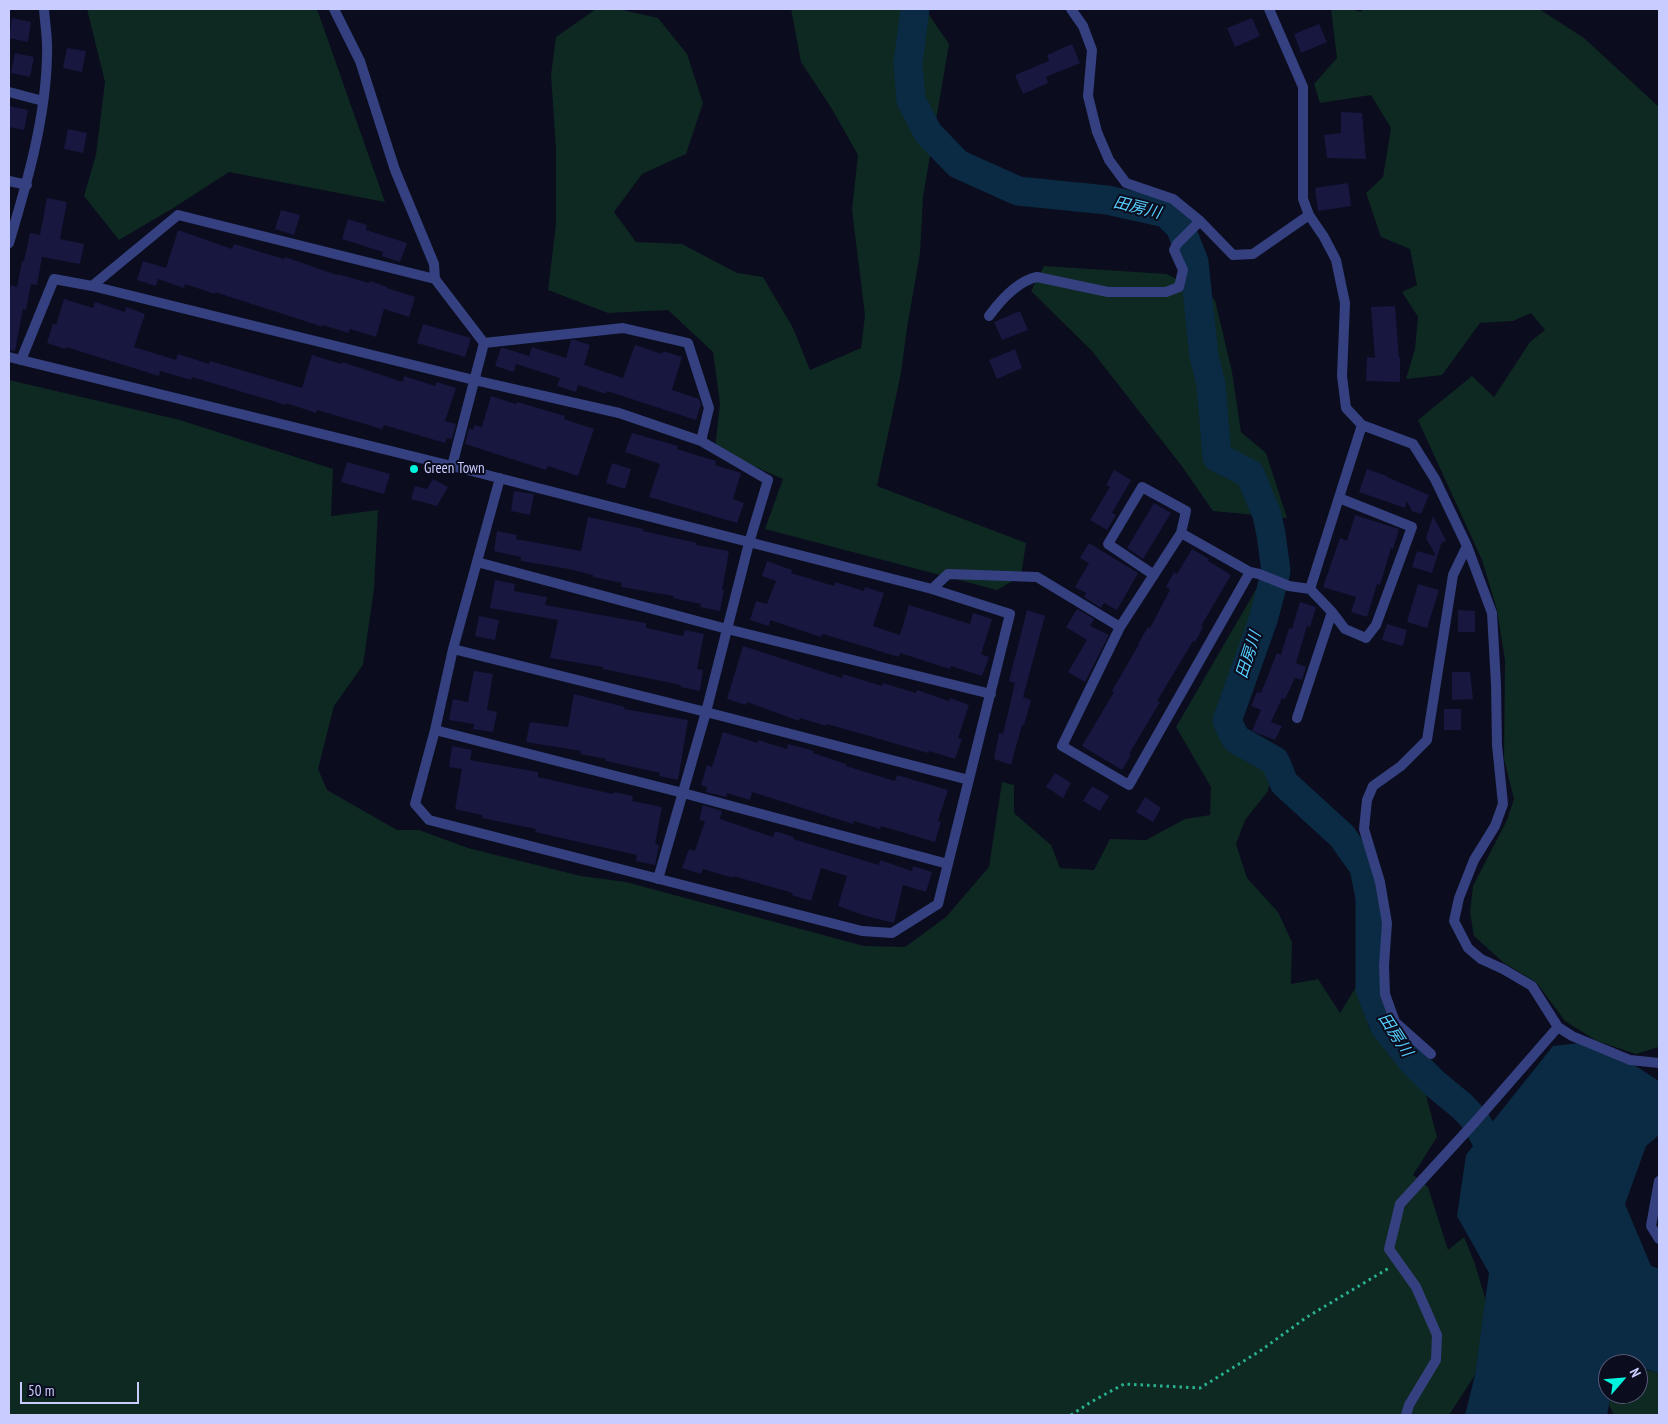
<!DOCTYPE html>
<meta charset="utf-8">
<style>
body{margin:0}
#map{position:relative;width:1668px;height:1424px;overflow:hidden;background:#0b0c1e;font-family:"PT Sans Narrow",sans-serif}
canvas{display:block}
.frame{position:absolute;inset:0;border:10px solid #c8ccff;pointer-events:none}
.north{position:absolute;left:1598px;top:1354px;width:50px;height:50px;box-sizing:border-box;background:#0b0c1e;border:1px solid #575978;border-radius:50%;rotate:63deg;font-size:14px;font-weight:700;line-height:20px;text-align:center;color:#c8ccff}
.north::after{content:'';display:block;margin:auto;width:18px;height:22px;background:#00f3dd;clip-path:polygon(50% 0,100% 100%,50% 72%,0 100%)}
.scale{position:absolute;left:20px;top:1382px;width:119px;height:22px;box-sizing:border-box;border:2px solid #c8ccff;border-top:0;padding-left:6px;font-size:15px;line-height:18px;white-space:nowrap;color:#c8ccff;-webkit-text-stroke:4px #0b0c1e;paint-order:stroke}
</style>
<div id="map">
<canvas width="1668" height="1424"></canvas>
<div class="frame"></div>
<div class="north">N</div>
<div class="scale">50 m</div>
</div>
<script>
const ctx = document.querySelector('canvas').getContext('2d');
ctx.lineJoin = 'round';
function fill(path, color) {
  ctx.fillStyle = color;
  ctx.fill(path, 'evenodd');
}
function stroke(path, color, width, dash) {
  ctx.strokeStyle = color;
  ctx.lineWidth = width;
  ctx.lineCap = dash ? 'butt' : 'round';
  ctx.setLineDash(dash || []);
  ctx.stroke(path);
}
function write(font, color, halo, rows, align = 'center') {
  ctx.font = font + ' "PT Sans Narrow","Noto Sans JP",sans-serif';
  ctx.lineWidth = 4;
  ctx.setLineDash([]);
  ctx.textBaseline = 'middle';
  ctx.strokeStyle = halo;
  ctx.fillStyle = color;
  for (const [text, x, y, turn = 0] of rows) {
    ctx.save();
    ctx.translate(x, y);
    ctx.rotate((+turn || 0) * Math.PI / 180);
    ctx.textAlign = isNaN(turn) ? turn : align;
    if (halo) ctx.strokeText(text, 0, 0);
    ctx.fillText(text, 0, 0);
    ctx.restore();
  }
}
fill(new Path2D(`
 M87,9H317L385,202L229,172L175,207L119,240L84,196L96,155L105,82Z
 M596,9H618L658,18L687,54L703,103L686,154L642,174L614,212L636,242L682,244L737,273L763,277L793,328L810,370L861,348L865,315L852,210L858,155L832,109L801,62L791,9H925L949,44L923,197L920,253L907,328L901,373L877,486L1026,543L1021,576L997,590L765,529L783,479L715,449L720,404L713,352L668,310L608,313L548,290L556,224V149L551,75L556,37Z
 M1331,9H1352L1360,12L1364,9H1539L1584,38L1659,107V1047L1636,1054L1597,1041L1565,1021L1536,982L1504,963L1474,936L1470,913L1473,886L1507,820L1514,799L1504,759L1505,660L1497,610L1482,560L1418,420L1472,376L1494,397L1530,342L1545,330L1531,313L1513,321L1480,323L1442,375L1406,379L1415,349L1418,317L1402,292L1417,285L1410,249L1381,237L1366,193L1383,177L1391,128L1371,95L1320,103L1314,84L1337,58Z
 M1044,266L1167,274L1215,300L1232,372L1241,432L1266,453L1287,518L1213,511L1181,465L1092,351L1031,291Z
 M9,380L180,420L333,469L331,516L378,510L374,589L363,665L334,706L318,769L327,790L397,830H419L468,848L581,876L626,882L864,946L905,947L946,917L989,867L1002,782L1014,785V813L1051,845L1060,868L1094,870L1110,839L1146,840L1185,819L1210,815L1211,787L1176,727L1258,586L1276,605L1225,720L1226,741L1271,773L1268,791L1245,820L1236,844L1247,878L1278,912L1292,942L1291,984L1318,979L1340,1013L1359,982L1369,1028L1424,1087L1437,1137L1413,1175L1428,1187L1448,1250L1464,1237L1475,1264L1486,1301L1475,1375L1449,1415H9Z
 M1641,1369L1659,1373V1415H1614L1609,1405L1611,1394H1638V1370Z`), '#0e2822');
fill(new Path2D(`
 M1597,1041L1659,1081V1135L1646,1146L1625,1204L1651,1266L1659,1269V1373L1638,1367V1364H1634L1617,1354L1616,1364H1608V1394H1611L1607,1415H1465L1475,1375L1489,1273L1457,1216L1466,1155L1553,1046Z`), '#0a2b43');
stroke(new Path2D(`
 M915,9L908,63L911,100L928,133L958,164L1018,191L1107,200L1166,213L1180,227L1194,262L1204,356L1211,384L1217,457L1250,474L1267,515L1271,534L1276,571L1263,620L1227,721L1236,739L1275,761L1284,783L1342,836L1364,867L1370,898V989L1384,1025L1413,1062L1434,1083L1463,1107L1476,1121L1501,1168`), '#0a2b43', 29);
fill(new Path2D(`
 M12,18L31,22L28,42L9,38Z
 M1252,18L1260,36L1235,47L1227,28Z
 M1319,24L1327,42L1301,53L1294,34Z
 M1072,44L1080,63L1046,77L1048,83L1023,94L1015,75L1049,61L1047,55Z
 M67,48L86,51L82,72L63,68Z
 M15,53L34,57L30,77L11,73Z
 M9,106L28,110L24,130L9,127Z
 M1341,112L1362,113L1366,159L1327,158L1324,135L1341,133Z
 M68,129L87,133L83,153L64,149Z
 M1348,183L1351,206L1318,211L1315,188Z
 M47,198L67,202L60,239L84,244L80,264L42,257L37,285L31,284L26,310L23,309L15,351L9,350V296L11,285L17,287L22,261H24L30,233L40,235Z
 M281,210L300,215L294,235L275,229Z
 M348,219L367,225L366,230L407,243L400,262L382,256L383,252L342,239Z
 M178,230L232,249L234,244L284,259L285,257L337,275L338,274L369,283L370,281L387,287V288L415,297L409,317L384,309L376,337L350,329L348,333L323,325V327L215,292V294L185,284L184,288L158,279L156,286L137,280L143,261L166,268Z
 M64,299L93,308L95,302L125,312L126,307L145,314L134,347L176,360L178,354L209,364L210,361L302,388L312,355L341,364L342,362L403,382L404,376L435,386L437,382L456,388L445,421L456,424L452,439L447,438L445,443L384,425L382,429L317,410L316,413L286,403V405L192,377L191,380L160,371L159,376L66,347L65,349L47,343L53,323L56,325Z
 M1395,306L1399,358H1400V382L1366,381L1367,357L1375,358L1371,307Z
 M1020,311L1028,330L1002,340L994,322Z
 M423,324L471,338L465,357L417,343Z
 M571,340H575L590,345L584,365L623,378L635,345L662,354L663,351L682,357L672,390L699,399L701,404L696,420L607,391L606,394L578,385L576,392L557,386L560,378L516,364L514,372L495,366L501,348H504L529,356L532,347L566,358Z
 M1015,349L1022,368L997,379L989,360Z
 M491,396L516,404L517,402L565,416L564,419L594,429L578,476L548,466L546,470L465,444L469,428L473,430L474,425L482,427Z
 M632,433L678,446L677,449L716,461L715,465L741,473L733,499L744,503L737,523L649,497L660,464L625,452Z
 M347,462L390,474L384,494L341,482Z
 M612,463L631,469L625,489L606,483Z
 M1367,469L1387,476V477L1429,495L1421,514L1412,511L1407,501L1405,508L1359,492Z
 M1114,470L1131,480L1112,513L1116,515L1107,530L1090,520L1110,487L1106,485Z
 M433,479L448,487L437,506L411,499L415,486L427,489Z
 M514,491L534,494L530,515L511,511Z
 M1154,503L1171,513L1143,559L1127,548Z
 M1355,515L1399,529L1393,549L1391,548L1380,585L1377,584L1367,617L1351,612L1356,597L1323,587L1340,538L1347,541Z
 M1433,516L1446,540L1441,544L1432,573L1412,567L1417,551L1436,556L1426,538Z
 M588,517L643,529V531L697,543L696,545L729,551L722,590H724L720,611L700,607L701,604L673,598L674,596L621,587L622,583L593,577V575L569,569L521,561V557L494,551L497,531L517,535L516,539L581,551Z
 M1089,543L1138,573L1117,610L1104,603L1101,608L1084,597L1086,593L1075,587L1089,563L1080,558Z
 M1192,549L1209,559L1208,561L1231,575L1201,626L1203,627L1195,642L1193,641L1157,701L1160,702L1129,754L1131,755L1122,770L1082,746L1114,692L1112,691L1139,644H1138L1148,627L1150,628L1170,590L1166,587L1174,572L1177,574Z
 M767,561L792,570L791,573L834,586L835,582L864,591L865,587L884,593L873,626L900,635L909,605L970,624L973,613L992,619L981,654L989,657L982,676L951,666L950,669L900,653L899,657L823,634L821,637L770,620L769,626L750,620L756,601L767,604L776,581L762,576Z
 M495,580L515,584L514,591L547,597L545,605L646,623V628L683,636L685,630L704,634L697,669L703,670L700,691L680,687L681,685L603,669V667L550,658L558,620L490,608Z
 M1418,584L1439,590L1427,628L1407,622Z
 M1300,602L1316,607L1310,627L1307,626L1296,663L1306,667L1302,680L1295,678L1285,699L1282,698L1271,722L1282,726L1275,740L1252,731L1261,710L1251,706L1257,692L1261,693L1277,653L1281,655L1289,628L1292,629Z
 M1077,609L1094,619L1090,626L1109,635L1085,682L1068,672L1087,640L1066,627Z
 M1027,610L1045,616L1023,697L1031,700L1024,725H1022L1011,765L994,759L999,733L1003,734L1015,683L1009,681Z
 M1458,610L1475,611V632H1458Z
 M479,616L499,620L495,640L475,636Z
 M1387,624L1407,630L1403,646L1382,640Z
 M743,646L842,678L843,674L882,686L883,683L916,693L917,690L949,701L950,698L969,705L958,738L962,739L955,759L929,751L928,753L827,724L826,726L800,718L799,721L747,702L746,705L727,699Z
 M474,671L493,674L487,710L497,712L493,732L473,729L474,724L449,720L453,699L468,702Z
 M1452,672H1470L1473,699L1452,700Z
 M574,694L625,707L624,709L688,720L678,780L659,776L660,773L606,761V759L580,754L581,751L526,742L530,722L568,727Z
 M1444,709H1461V730H1444Z
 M723,732L758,743V740L787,749L788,744L814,751L813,753L846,764V766L895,781L897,775L948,790L938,821L941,822L935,842L881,826L880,829L854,821L853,824L752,792L750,800L727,793L726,797L706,792L707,787L701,785L707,765L712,767Z
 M452,746L472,750L470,760L538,772V777L613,794L614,792L633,796L632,801L662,807L655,844L659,845L655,865L636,861L637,855L535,832L536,829L482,818V815L455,809L462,769L449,767Z
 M1055,773L1071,783L1063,798L1046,787Z
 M1092,786L1109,796L1100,811L1083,801Z
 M1145,797L1161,808L1153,822L1136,812Z
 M703,805L722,811L720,819L773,837L775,831L794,837L793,839L879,865L880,860L912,871L913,866L932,872L926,892L903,885L894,923L866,916L838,906L847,876L821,868L811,901L792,895L793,893L733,876V878L703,869L701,874L682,868L689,849L695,851L705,821L699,820Z`), '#171740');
stroke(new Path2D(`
 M1071,1415L1091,1402L1124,1384L1200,1388L1260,1351L1307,1317L1389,1268`), '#29b290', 3, [2.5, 4]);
stroke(new Path2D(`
 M334,9L360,61L395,170L434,264L435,279L484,343
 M1071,9L1083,26L1092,50L1088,96L1097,132L1109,160L1126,183L1173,199L1200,221L1233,255L1253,254L1309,215
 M1269,9L1303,87V199L1309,215L1324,237L1336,260L1345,303L1342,376L1346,408L1362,425L1413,444L1435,479L1467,546L1492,613L1496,684L1497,745L1503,804L1495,826L1474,860L1459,898L1454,921L1468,948L1481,959L1503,969L1532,986L1558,1027L1572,1036L1630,1060L1659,1063
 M9,92L43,101
 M9,181L27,185
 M9,243C27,183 46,118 47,55C48,40 45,24 44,9
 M92,286L474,380L619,413L701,441
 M989,316C1000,301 1018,281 1037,277L1108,292H1166L1179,287L1183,270L1174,250L1177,244L1200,221
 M484,343L623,328L688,343L709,408L701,441L768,480L749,543L706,712L658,879
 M9,357L452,466L932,589L1010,614L938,904L892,933L862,931L429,820L415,804L435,730L453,649L500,478
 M21,360L54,279L92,286L178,215L435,279
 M452,466L484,343
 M477,562L727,629L991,694
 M1250,572L1129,785L1062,746L1120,627L1181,533L1250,572L1259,574L1289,586L1310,589L1332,612L1297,718
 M1154,575L1108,544L1142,487L1186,511L1181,533
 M932,589L948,574L1037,577L1120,627
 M1310,589L1362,425
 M1332,612L1345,629L1366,638L1376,625L1412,527L1339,498
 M453,649L706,712L969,780
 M435,730L683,793L948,864
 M1431,1054L1395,1022L1385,994L1384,965L1387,923L1380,882L1364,829L1367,800L1373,786L1401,766L1427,740L1453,575L1467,546
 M1659,1181L1651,1226L1659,1239
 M1406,1415L1409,1405L1436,1360L1437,1335L1416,1287L1389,1249L1400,1204L1476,1121L1558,1027`), '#34407f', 10);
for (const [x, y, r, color] of [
 [414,469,5,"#00f3dd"]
]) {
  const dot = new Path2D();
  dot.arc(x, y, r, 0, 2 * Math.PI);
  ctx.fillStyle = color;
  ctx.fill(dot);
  stroke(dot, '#0b0c1e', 2);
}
write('15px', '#c8ccff', '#0b0c1e', [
 ["Green Town",424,469]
], 'left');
write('italic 16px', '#56d1ff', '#0b0c1e', [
 ["田房川",1137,208,14],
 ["田房川",1249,655,-72],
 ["田房川",1395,1035,57]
]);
</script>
